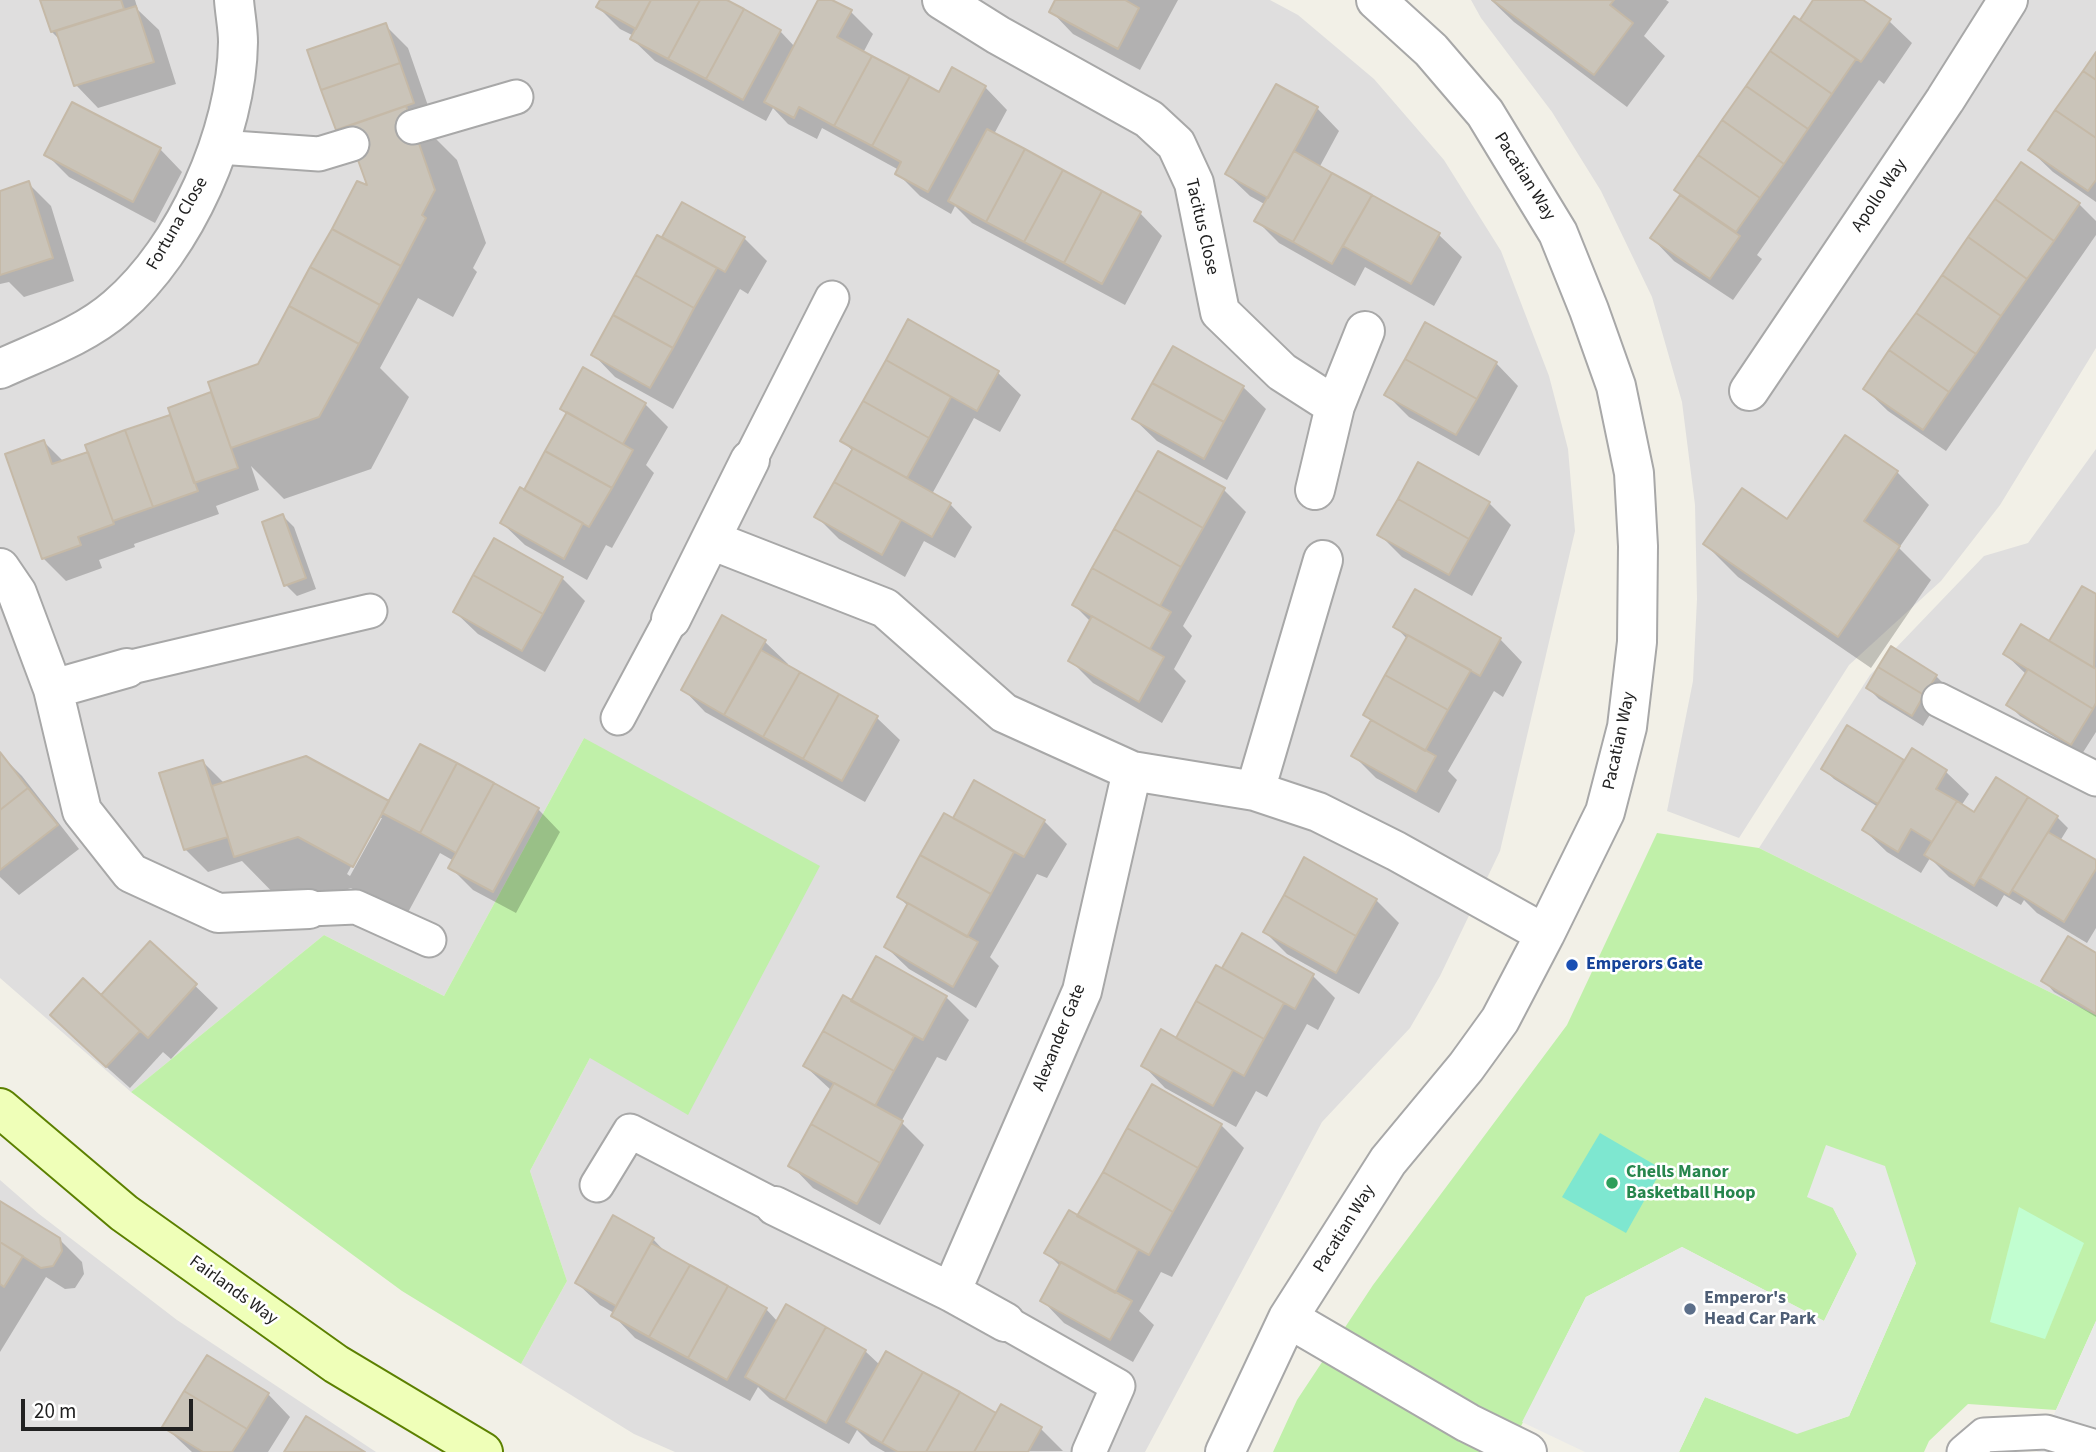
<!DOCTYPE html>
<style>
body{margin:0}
#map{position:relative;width:2096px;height:1452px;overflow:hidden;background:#f2f0e7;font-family:"Source Sans 3",sans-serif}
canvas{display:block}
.scale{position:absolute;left:21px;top:1399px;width:172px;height:32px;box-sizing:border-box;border:4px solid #212121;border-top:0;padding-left:9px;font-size:21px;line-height:24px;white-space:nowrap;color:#212121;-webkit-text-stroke:5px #fff;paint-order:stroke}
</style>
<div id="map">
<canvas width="2096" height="1452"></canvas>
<div class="scale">20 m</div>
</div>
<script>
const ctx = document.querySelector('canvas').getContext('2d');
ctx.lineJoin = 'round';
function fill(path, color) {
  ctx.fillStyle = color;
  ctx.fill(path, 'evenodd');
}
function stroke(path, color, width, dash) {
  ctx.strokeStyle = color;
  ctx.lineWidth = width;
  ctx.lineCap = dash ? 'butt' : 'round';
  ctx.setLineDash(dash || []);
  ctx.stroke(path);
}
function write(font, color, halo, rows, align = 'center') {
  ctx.font = font + ' "Source Sans 3",sans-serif';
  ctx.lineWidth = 5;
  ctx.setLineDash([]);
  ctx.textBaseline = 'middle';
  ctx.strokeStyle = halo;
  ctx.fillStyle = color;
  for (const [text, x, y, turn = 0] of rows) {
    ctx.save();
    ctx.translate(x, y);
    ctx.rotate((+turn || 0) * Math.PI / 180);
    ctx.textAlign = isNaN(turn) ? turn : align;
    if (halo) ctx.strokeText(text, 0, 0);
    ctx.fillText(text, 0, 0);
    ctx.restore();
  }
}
fill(new Path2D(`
 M0,0H1270L1298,15L1374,79L1444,160L1501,251L1549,376L1568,449L1575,531L1500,851L1440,976L1410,1028L1322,1122L1145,1452H675L634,1434L521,1364L567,1281L530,1171L590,1058L584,738L444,996L324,935L131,1092L0,978Z
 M1471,0H2096V348L2000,505L1941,581L1849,665L1739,838L1667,811L1693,681L1697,599L1695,505L1682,402L1652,297L1601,191L1552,112L1481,18Z
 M2096,449V1015L1759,848L1870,675L1984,556L2028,543Z
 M0,1180L39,1214L177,1320L376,1452H0Z`), '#dfdede');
fill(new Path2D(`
 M584,738L820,866L688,1115L590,1058L530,1171L567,1281L521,1364L402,1291L131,1092L324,935L444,996Z
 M1657,833L1759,848L2096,1015V1321L2056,1410L1968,1404L1929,1441L1924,1452H1679L1705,1397L1797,1433L1849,1416L1916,1263L1833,1208L1857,1254L1824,1321L1682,1247L1586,1297L1508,1452H1273L1297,1400L1373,1285L1567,1025Z`), '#c0f0a9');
fill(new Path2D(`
 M2019,1207L2084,1243L2045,1339L1990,1322Z`), '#c1fed0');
fill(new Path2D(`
 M1600,1133L1662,1169L1626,1233L1562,1197Z`), '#7ee7d0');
fill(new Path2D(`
 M1826,1145L1885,1166L1916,1263L1849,1416L1797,1434L1705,1397L1679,1452H1585L1522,1422L1586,1297L1682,1247L1824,1321L1857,1254L1833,1208L1807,1197Z
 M2096,1321V1452H2037L2056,1410Z`), '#e9e9e9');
fill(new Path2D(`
 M42,0H135L138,10L159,30L176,84L98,108L76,85L61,41L52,32Z
 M601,0H722L780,31L795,47L820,0H828L851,12L873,34L863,53L940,94L985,87L1007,110L994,134L1140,213L1162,236L1125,305L972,223L955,206L951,214L920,196L897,173L899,170L822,128L817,139L788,124L773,108L766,121L655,61L632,39L634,36L620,29L598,7Z
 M1057,0H1178L1140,70L1073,34L1051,11Z
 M1491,0H1666L1669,2L1644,36L1665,56L1627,107L1514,22Z
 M1815,0H1860L1889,21L1912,43L1884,84L1879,80L1757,255L1762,259L1733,300L1674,261L1652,238L1682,196L1676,190Z
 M385,25L408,48L435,126L426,129L457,160L486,243L473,268L477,272L453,317L418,298L380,368L409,397L371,469L284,499L251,466L259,490L216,506L219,514L134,544L135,547L99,560L102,568L66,581L43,558L44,442L64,462L90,453L88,446L173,416L211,394L216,399L260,366L370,189L355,148L337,129Z
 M2096,55V202L2053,172L2030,150Z
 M1317,108L1339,131L1319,168L1439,235L1462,257L1434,306L1365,267L1355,286L1279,243L1257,221L1266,205L1250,196L1227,174Z
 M160,149L182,172L155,223L69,177L47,155Z
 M2022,164L2079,204L2096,221V235L1946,451L1888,411L1865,389Z
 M28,183L51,206L74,281L24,297L9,282L0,284V192Z
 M683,204L744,238L767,261L748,294L740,289L673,409L615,377L593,354Z
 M909,322L998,373L1021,395L1000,432L974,418L932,494L950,504L972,527L955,558L924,541L905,577L839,539L816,516L853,451L842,441Z
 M1496,363L1518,386L1479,456L1409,417L1387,395Z
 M1243,387L1266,409L1227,480L1157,441L1134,419Z
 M645,404L668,427L646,465L654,473L612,548L606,545L587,580L525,545L502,523L524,492Z
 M1897,472L1929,505L1899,548L1931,580L1871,668L1738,577L1705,544L1788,521Z
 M1224,490L1246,512L1183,626L1192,636L1174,669L1186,681L1162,723L1093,683L1070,660L1091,622L1074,605Z
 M1489,503L1511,525L1472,596L1402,557L1380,535Z
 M283,516L294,527L316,589L297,596L286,585Z
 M562,578L585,601L545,672L478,634L455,612Z
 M2083,588L2096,596V732L2082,754L2020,716L2009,705L2027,675L2005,654L2056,647Z
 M723,617L765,642L788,664L786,666L877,718L900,740L865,802L705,712L683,689Z
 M1396,627L1500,639L1522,662L1503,697L1494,691L1448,771L1457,780L1439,813L1376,778L1353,755L1372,722L1365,715L1407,639Z
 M1936,676L1947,687L1923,726L1879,699L1868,688Z
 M420,746L538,809L560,832L516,913L473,890L450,867L454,861L440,853L405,918L351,888L288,908L242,861L208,872L185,849L203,762L225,784L390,803ZM378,818H382L350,876L347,874Z
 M1912,750L1946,772L1969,794L1961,806L1975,814L1997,780L2057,817L2068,828L2060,841L2096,863V928L2087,943L2037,913L2024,900L2021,905L2004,895L1997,907L1949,877L1930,858L1921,873L1887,852L1864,830L1878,807L1834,779L1823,768L1904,763Z
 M0,754L22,776L79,849L19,895L0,877Z
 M975,782L1044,821L1067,844L1047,878L1037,874L990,957L999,966L976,1008L909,969L886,947L908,906L899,897L953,820Z
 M1376,900L1399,923L1359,994L1287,954L1265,932Z
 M1242,936L1313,976L1335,998L1318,1030L1307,1024L1267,1097L1256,1091L1236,1127L1165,1088L1143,1065L1176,1040L1223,970Z
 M151,943L218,1008L171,1059L163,1052L130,1088L74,1038L101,998Z
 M2096,955V1017L2054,992L2043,980Z
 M946,997L969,1020L946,1061L937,1057L901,1122L924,1145L880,1225L813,1188L791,1165L832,1091L805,1066L852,1003Z
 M1221,1125L1244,1148L1172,1277L1161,1272L1139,1311L1154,1325L1133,1362L1064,1323L1042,1300L1060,1266L1047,1253L1078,1219Z
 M0,1203L59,1239L82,1262L84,1274L75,1288L65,1289L46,1277L0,1352Z
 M653,1239L669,1256L766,1309L778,1322L865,1351L880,1365L996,1415L1041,1429L1063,1451L885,1452L871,1444L857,1430L849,1444L770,1399L758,1387L750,1401L635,1338L613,1315L614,1313L600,1305L577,1283Z
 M268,1394L290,1417L268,1452H192L165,1427Z`), '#0003');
const building = new Path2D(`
 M40,0H121L124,9L51,32Z
 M600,0H651L636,29L596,7Z
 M651,0H700L668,59L630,39Z
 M700,0H727L744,9L706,79L668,59Z
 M818,0H832L852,10L837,37L872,56L834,126L799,107L794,118L764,102Z
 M1055,0H1125L1139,8L1118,49L1049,12Z
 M1492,0H1614L1610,5L1633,23L1594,75Z
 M1813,0H1863L1891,19L1861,62L1800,20Z
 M136,6L154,62L74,86L56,31Z
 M744,9L781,30L743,100L706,79Z
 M1794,16L1856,59L1832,94L1770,51Z
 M386,23L400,63L321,90L307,50Z
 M1770,51L1832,94L1808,129L1746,86Z
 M2096,52V80L2083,71Z
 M872,56L910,76L872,146L834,126Z
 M400,63L414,103L336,130L321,90Z
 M952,67L986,86L928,192L895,174L901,162L872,146L910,76L939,92Z
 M2083,71L2096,80V138L2055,110Z
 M1276,84L1318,107L1268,198L1225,174Z
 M1746,86L1808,129L1784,164L1722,120Z
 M72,102L161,148L133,202L44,155Z
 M406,106L435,190L422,215L426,218L401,266L332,229L357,181L367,185L346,127Z
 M2055,110L2096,138V180L2088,191L2028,150Z
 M1722,120L1784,164L1760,198L1698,155Z
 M987,129L1025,149L986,222L948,201Z
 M1025,149L1063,170L1024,242L986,222Z
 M1294,151L1332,173L1293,242L1254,221Z
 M1698,155L1760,198L1736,232L1674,190Z
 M2021,162L2080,203L2054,241L1995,199Z
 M1063,170L1102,191L1064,263L1024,242Z
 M1332,173L1372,195L1332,264L1293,242Z
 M29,181L53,258L0,275V191Z
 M1102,191L1141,212L1102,284L1064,263Z
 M1372,195L1440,233L1411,284L1343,246Z
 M1680,195L1740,236L1710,279L1650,238Z
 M1995,199L2054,241L2027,279L1968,237Z
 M682,202L745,237L725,272L662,237Z
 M332,229L401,266L380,305L310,267Z
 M657,235L717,268L694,308L635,275Z
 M1968,237L2027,279L2001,316L1942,275Z
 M310,267L380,305L359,344L289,306Z
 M635,275L694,308L673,348L613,315Z
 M1942,275L2001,316L1976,354L1916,313Z
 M289,306L359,344L319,417L231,448L208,382L258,364Z
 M1916,313L1976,354L1949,392L1889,350Z
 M613,315L673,348L650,388L591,355Z
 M908,319L999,371L977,411L886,360Z
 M1425,322L1497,362L1477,399L1405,359Z
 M1173,346L1244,386L1224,422L1152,383Z
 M1889,350L1949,392L1923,430L1863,389Z
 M1405,359L1477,399L1456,435L1384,395Z
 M886,360L951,397L929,438L863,401Z
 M583,367L646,403L623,444L560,409Z
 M1152,383L1224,422L1204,459L1132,419Z
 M211,392L238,468L194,483L168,408Z
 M863,401L929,438L907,478L840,441Z
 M567,412L633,450L612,488L545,451Z
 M170,415L198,491L153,507L125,430Z
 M125,430L153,507L113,521L85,445Z
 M1845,435L1898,471L1864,521L1900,546L1838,637L1703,544L1742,488L1787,519Z
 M44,440L52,464L88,452L114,524L78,537L81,545L42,559L5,454Z
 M853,448L951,503L932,537L834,482Z
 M545,451L612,488L589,527L524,490Z
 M1158,451L1225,488L1203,528L1136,490Z
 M1418,462L1490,502L1469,539L1398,499Z
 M834,482L901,520L882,555L814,517Z
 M520,487L583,523L564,559L500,523Z
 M1136,490L1203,528L1181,567L1114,529Z
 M1398,499L1469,539L1449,575L1377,535Z
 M283,514L306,578L284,586L262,522Z
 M1114,529L1181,567L1160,606L1092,568Z
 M494,538L563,577L543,614L473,575Z
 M1092,568L1171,612L1150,649L1072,605Z
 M473,575L543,614L522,651L453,612Z
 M2082,586L2096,594L2094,668L2049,641Z
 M1415,589L1501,638L1480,676L1393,627Z
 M722,615L766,640L724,715L681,690Z
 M1092,616L1164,657L1139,702L1068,661Z
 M2021,624L2096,669V703L2093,709L2003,654Z
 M1408,635L1471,670L1448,710L1385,675Z
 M1891,646L1937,675L1924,695L1878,667Z
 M761,650L800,672L763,737L724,715Z
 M1878,667L1924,695L1912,716L1866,688Z
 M2028,669L2093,709L2071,745L2006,705Z
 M800,672L839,694L803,759L763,737Z
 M1385,675L1448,710L1425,751L1363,715Z
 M839,694L878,716L842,781L803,759Z
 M1371,720L1436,756L1416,792L1351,756Z
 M1847,725L1904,760L1878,804L1821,769Z
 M420,744L457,763L420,833L382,813Z
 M1912,748L1947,770L1936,789L1957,801L1932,842L1911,829L1898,852L1862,830Z
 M0,752L28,788L0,810Z
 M306,756L389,801L353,867L298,837L234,857L212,786Z
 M203,760L228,837L184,850L159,773Z
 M457,763L494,783L456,853L420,833Z
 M1996,777L2028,797L1974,886L1924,855L1957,801L1974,812Z
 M974,780L1045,820L1024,857L953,818Z
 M494,783L539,808L493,892L448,868Z
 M28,788L58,825L0,870V810Z
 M2028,797L2058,816L2009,895L1980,878Z
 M944,813L1014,852L991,894L920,855Z
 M2048,832L2096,860V869L2064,922L2012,890Z
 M920,855L991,894L967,937L897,897Z
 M1304,857L1377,899L1356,936L1284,895Z
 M1284,895L1356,936L1336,973L1263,932Z
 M908,903L978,942L953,987L884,947Z
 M1242,933L1314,974L1295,1009L1222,968Z
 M2068,936L2096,953V1014L2041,981Z
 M150,941L197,984L148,1038L101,995Z
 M876,956L947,996L923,1040L851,1001Z
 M1216,965L1284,1003L1264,1039L1196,1001Z
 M83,978L140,1031L106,1067L50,1015Z
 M843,995L914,1036L894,1071L823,1031Z
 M1196,1001L1264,1039L1244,1076L1176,1038Z
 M1161,1029L1233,1070L1213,1106L1141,1066Z
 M823,1031L894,1071L875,1106L803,1066Z
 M834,1083L903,1121L880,1163L811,1124Z
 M1152,1084L1222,1124L1198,1168L1127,1128Z
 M811,1124L880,1163L857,1204L788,1166Z
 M1127,1128L1198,1168L1173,1212L1103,1172Z
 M1103,1172L1173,1212L1149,1255L1077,1216Z
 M0,1201L60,1238L62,1251L53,1266L41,1268L0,1242Z
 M1069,1210L1138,1250L1115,1293L1044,1253Z
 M613,1215L654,1238L616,1306L575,1283Z
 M0,1242L23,1256L4,1287L0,1284Z
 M651,1243L690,1265L649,1337L611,1316Z
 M1061,1262L1132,1301L1110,1340L1040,1301Z
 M690,1265L728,1286L688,1358L649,1337Z
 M728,1286L767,1308L727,1380L688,1358Z
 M786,1304L826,1327L785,1400L745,1377Z
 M826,1327L866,1350L826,1423L785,1400Z
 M886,1351L923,1372L882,1443L846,1422Z
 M207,1355L269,1393L247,1429L184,1391Z
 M923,1372L960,1392L926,1452H898L882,1443Z
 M184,1391L247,1429L232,1452H203L162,1427Z
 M960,1392L996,1413L974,1452H926Z
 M1001,1404L1042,1427L1028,1452H974Z
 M306,1416L365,1452H284Z`);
fill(building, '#cac4b9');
stroke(building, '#c5b9a7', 2);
const service = new Path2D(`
 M413,127L516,97
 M219,147L319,154L352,144
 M750,460L832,298
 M127,668L370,611
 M1939,700L2096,779
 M618,718L671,619
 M309,909L356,907L429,940
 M597,1185L630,1131L775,1206
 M1005,1322L1118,1386L1089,1452
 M1964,1452L1984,1435L2046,1432L2096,1447`);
const minor = new Path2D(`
 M942,0L998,35L1149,119L1176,144L1194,183L1220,312L1282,372L1335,406
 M0,369C39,351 84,336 117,307C185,249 237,132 238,42C238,28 235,14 234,0
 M1749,391L1945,100L2008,0
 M1315,490L1335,406L1365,331
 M711,540L885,608L1004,713L1132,771L1255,791L1318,812L1396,851L1545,934
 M0,568L17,593L53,689L82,811L131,873L218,913L309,909
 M671,619L750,460
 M53,689L127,668
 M1255,791L1323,560
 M775,1206L951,1292L1005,1322
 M951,1292L1082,991L1132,771
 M1288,1318L1468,1423L1527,1452
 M1225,1452L1288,1318L1388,1161L1466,1067L1500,1020L1545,934L1605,812L1627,727L1637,642L1638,546L1634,473L1616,386L1589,310L1558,233L1485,113L1431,50L1376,0`);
const secondary = new Path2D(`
 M0,1108L124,1213L336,1364L483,1452`);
stroke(service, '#a8a8a8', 37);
stroke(minor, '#a8a8a8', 42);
stroke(secondary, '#5c8000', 42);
stroke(service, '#fff', 33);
stroke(minor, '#fff', 38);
stroke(secondary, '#efffb8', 38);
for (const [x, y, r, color] of [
 [1572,965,7,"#1a4fb4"],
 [1612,1183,7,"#2e9e5b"],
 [1690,1309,7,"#5c6f8a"]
]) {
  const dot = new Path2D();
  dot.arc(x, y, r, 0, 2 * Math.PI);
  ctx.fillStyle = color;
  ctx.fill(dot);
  stroke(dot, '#fff', 2.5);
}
write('18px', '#212121', '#fff', [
 ["Pacatian Way",1524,177,58],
 ["Apollo Way",1880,196,-56],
 ["Fortuna Close",178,224,-60],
 ["Tacitus Close",1201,227,77],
 ["Pacatian Way",1620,741,-78],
 ["Alexander Gate",1060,1038,-68],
 ["Pacatian Way",1345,1229,-58],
 ["Fairlands Way",233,1291,36]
]);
write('bold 18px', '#164399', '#fff', [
 ["Emperors Gate",1586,965]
], 'left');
write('bold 18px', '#27864d', '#fff', [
 ["Chells Manor",1626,1173],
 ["Basketball Hoop",1626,1194]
], 'left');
write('bold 18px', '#4e5e75', '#fff', [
 ["Emperor's",1704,1299],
 ["Head Car Park",1704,1320]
], 'left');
</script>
